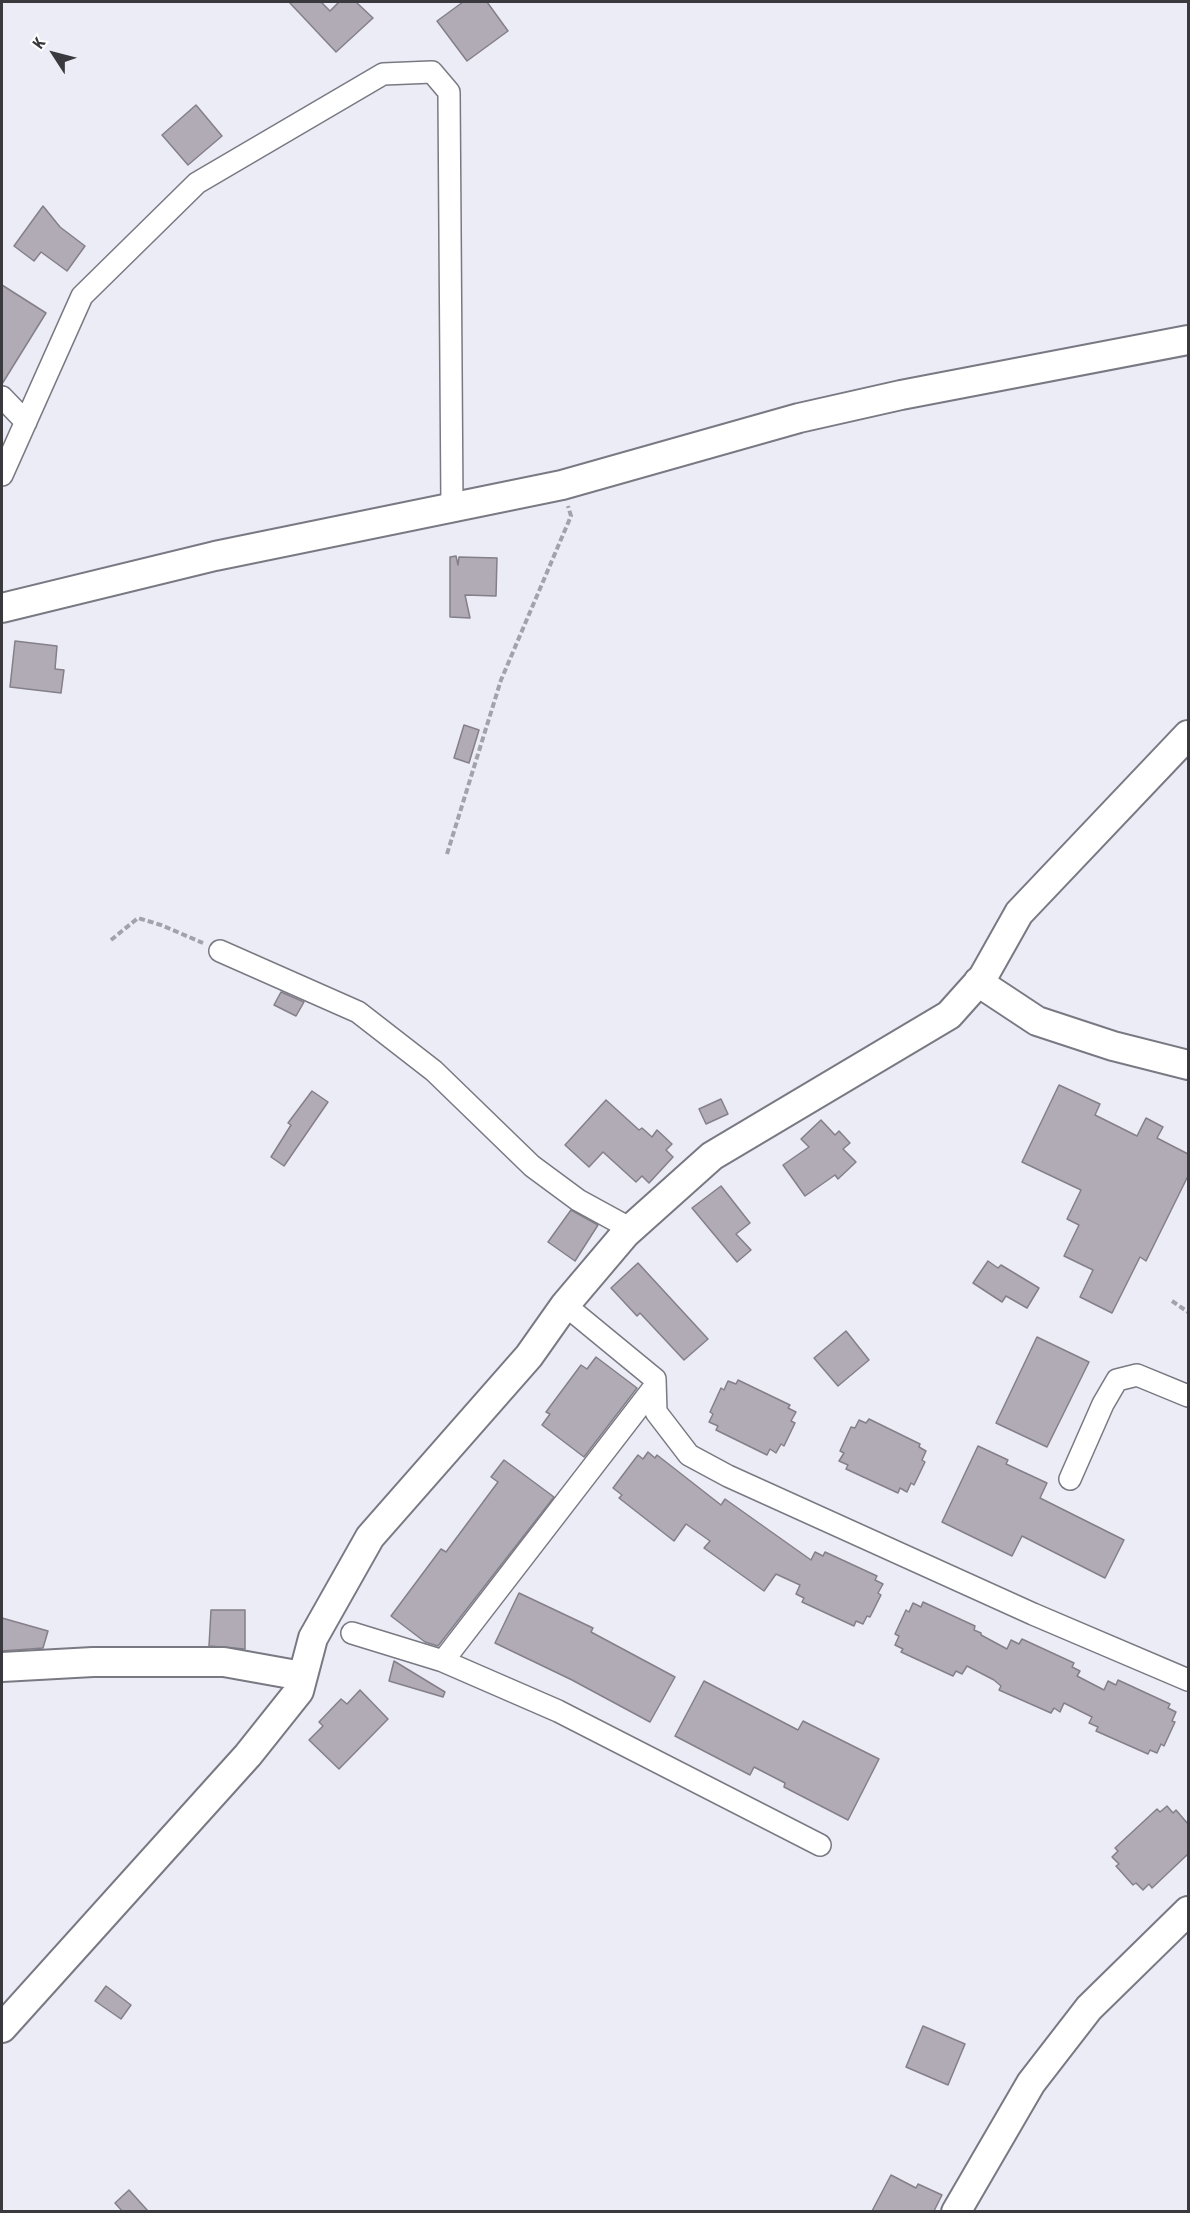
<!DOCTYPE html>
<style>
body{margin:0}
#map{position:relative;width:1190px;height:2213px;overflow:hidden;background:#ececf7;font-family:"Roboto Condensed",sans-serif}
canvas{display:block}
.frame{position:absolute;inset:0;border:3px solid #39393e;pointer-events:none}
.north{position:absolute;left:24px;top:24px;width:60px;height:60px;-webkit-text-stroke:4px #fff;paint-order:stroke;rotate:306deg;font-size:16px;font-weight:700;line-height:24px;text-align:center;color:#39393e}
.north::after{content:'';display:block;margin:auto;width:21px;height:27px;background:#39393e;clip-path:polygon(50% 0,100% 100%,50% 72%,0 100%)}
</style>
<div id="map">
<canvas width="1190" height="2213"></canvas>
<div class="frame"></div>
<div class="north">K</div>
</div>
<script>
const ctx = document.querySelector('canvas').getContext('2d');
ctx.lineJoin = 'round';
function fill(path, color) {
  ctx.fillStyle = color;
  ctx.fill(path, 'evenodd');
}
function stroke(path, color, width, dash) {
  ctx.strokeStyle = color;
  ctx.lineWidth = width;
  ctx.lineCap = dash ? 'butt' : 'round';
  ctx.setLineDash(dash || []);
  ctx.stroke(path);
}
const building = new Path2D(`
 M289,2H321L330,11L339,2H356L373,18L336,52Z
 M463,2H487L508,31L467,61L437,21Z
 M196,105L222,136L188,165L162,135Z
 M43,206L60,227L85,246L67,271L41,252L34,261L14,246Z
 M2,285L46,313L2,384Z
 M456,556L458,565L459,557L497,558L496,596L465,595L470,618L450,617V557Z
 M15,641L57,646L55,669L64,670L61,693L10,687Z
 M464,725L479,730L469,763L454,758Z
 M281,992L304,1002L296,1016L274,1005Z
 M1059,1085L1100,1104L1095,1115L1137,1136L1146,1118L1163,1127L1157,1138L1188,1154V1176L1146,1261L1140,1257L1112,1313L1080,1297L1093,1270L1064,1256L1079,1225L1067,1219L1081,1190L1022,1162Z
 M312,1091L328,1102L284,1166L271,1157L291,1125L288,1123Z
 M721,1099L728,1114L706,1124L699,1109Z
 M606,1100L639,1130L642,1128L652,1137L657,1130L672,1144L666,1150L673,1157L649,1183L642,1176L636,1182L603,1152L589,1167L565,1145Z
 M821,1120L835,1135L839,1131L850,1143L843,1149L856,1162L838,1179L835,1175L805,1196L783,1165L809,1147L801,1139Z
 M721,1186L750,1223L736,1234L751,1250L737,1262L692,1208Z
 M571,1210L598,1225L575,1261L548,1242Z
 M988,1261L998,1268L1001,1265L1039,1288L1027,1308L1006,1296L1002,1302L973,1283Z
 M638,1263L708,1339L684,1360L640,1313L637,1316L611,1288Z
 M846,1331L869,1360L838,1386L814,1358Z
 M1037,1337L1089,1362L1047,1447L996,1423Z
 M596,1357L637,1388L584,1457L542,1425L550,1414L546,1412L581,1365L587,1369Z
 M738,1380L790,1405L788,1408L796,1412L791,1421L795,1423L784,1446L781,1444L776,1453L770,1449L767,1455L716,1430L718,1426L709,1422L713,1414L710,1412L721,1388L724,1390L728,1381L736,1384Z
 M869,1419L920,1444L919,1447L926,1451L922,1460L925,1462L914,1485L911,1483L907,1492L900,1488L898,1493L846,1469L848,1465L839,1461L844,1453L840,1451L851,1427L855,1428L859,1420L866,1423Z
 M978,1446L1008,1460L1006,1464L1047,1483L1040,1498L1124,1540L1105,1578L1022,1536L1012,1556L942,1522Z
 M648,1452L655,1458L657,1455L721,1505L725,1499L811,1560L815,1552L823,1556L825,1552L877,1576L875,1580L883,1584L878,1593L881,1595L870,1617L867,1616L863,1624L856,1621L854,1626L802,1602L804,1598L796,1594L800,1585L776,1574L764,1591L704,1548L710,1541L686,1524L674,1541L619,1498L622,1495L613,1488L638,1455L643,1459Z
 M504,1460L554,1497L438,1646L425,1642L391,1616L441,1549L446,1552L498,1482L491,1477Z
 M519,1593L593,1628L591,1632L675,1677L650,1722L572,1680L495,1643Z
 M923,1602L975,1626L974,1630L981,1633V1635L1007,1649L1011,1640L1019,1644L1022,1639L1074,1663L1072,1667L1080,1671L1077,1676L1104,1690L1108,1681L1116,1685L1118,1680L1170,1704L1168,1708L1176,1712L1172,1721L1175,1722L1164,1746L1161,1744L1157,1753L1150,1750L1148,1754L1096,1731L1098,1727L1089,1723L1092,1717L1064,1703L1060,1712L1054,1708L1051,1713L999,1690L1001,1686L994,1680L967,1666L962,1674L956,1671L953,1676L901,1652L903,1649L895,1645L899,1636L895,1634L906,1610L909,1612L913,1603L921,1607Z
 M211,1610H245V1649L209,1646Z
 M2,1618L48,1631L43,1648L2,1651Z
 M394,1661L445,1692L443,1697L389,1681Z
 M704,1681L798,1730L803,1721L879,1759L848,1820L784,1787L785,1783L754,1767L750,1775L675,1736Z
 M360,1690L388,1719L339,1769L309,1740L323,1726L319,1722L341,1699L347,1704Z
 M1167,1806L1173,1813L1176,1810L1188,1824V1854L1152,1888L1149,1884L1143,1890L1136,1883L1133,1885L1116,1866L1119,1864L1112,1857L1118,1851L1115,1848L1157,1809L1160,1812Z
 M106,1986L131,2005L121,2019L95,2001Z
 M923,2026L965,2044L948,2085L906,2067Z
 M891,2175L916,2188L918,2184L942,2195L934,2211H872Z
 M129,2190L148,2211H122L115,2203Z`);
fill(building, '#b1abb5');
stroke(building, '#847f88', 1.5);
const street = new Path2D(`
 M2,397L26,422
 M2,475L82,296L197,183L383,74L432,72L449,92L452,506
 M220,951L358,1012L434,1071L532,1166L578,1200L631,1229
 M565,1305L655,1379L656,1412L689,1455L728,1476L1033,1614L1188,1680
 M1070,1479L1103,1404L1117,1380L1137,1375L1188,1396
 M352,1633L443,1661L558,1711L820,1845
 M443,1661L655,1386`);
const secondary = new Path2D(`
 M2,608L215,556L562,485L799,418L901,395L1188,340
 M978,982L1037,1021L1113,1046L1188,1065
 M2,1667L93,1662H224L302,1676
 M2,2028L248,1755L299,1691L313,1638L370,1537L529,1356L565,1305L626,1233L712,1156L949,1015L983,977L1019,913L1188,735
 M956,2212L1031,2083L1089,2008L1188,1911`);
stroke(street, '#797983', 24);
stroke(secondary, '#797983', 32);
stroke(new Path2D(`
 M447,854L501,680L571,516L568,506
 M111,940L138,918L161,925L203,943
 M1172,1301L1188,1312`), '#a2a2ab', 4, [6, 3]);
stroke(street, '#fff', 21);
stroke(secondary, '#fff', 28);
</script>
